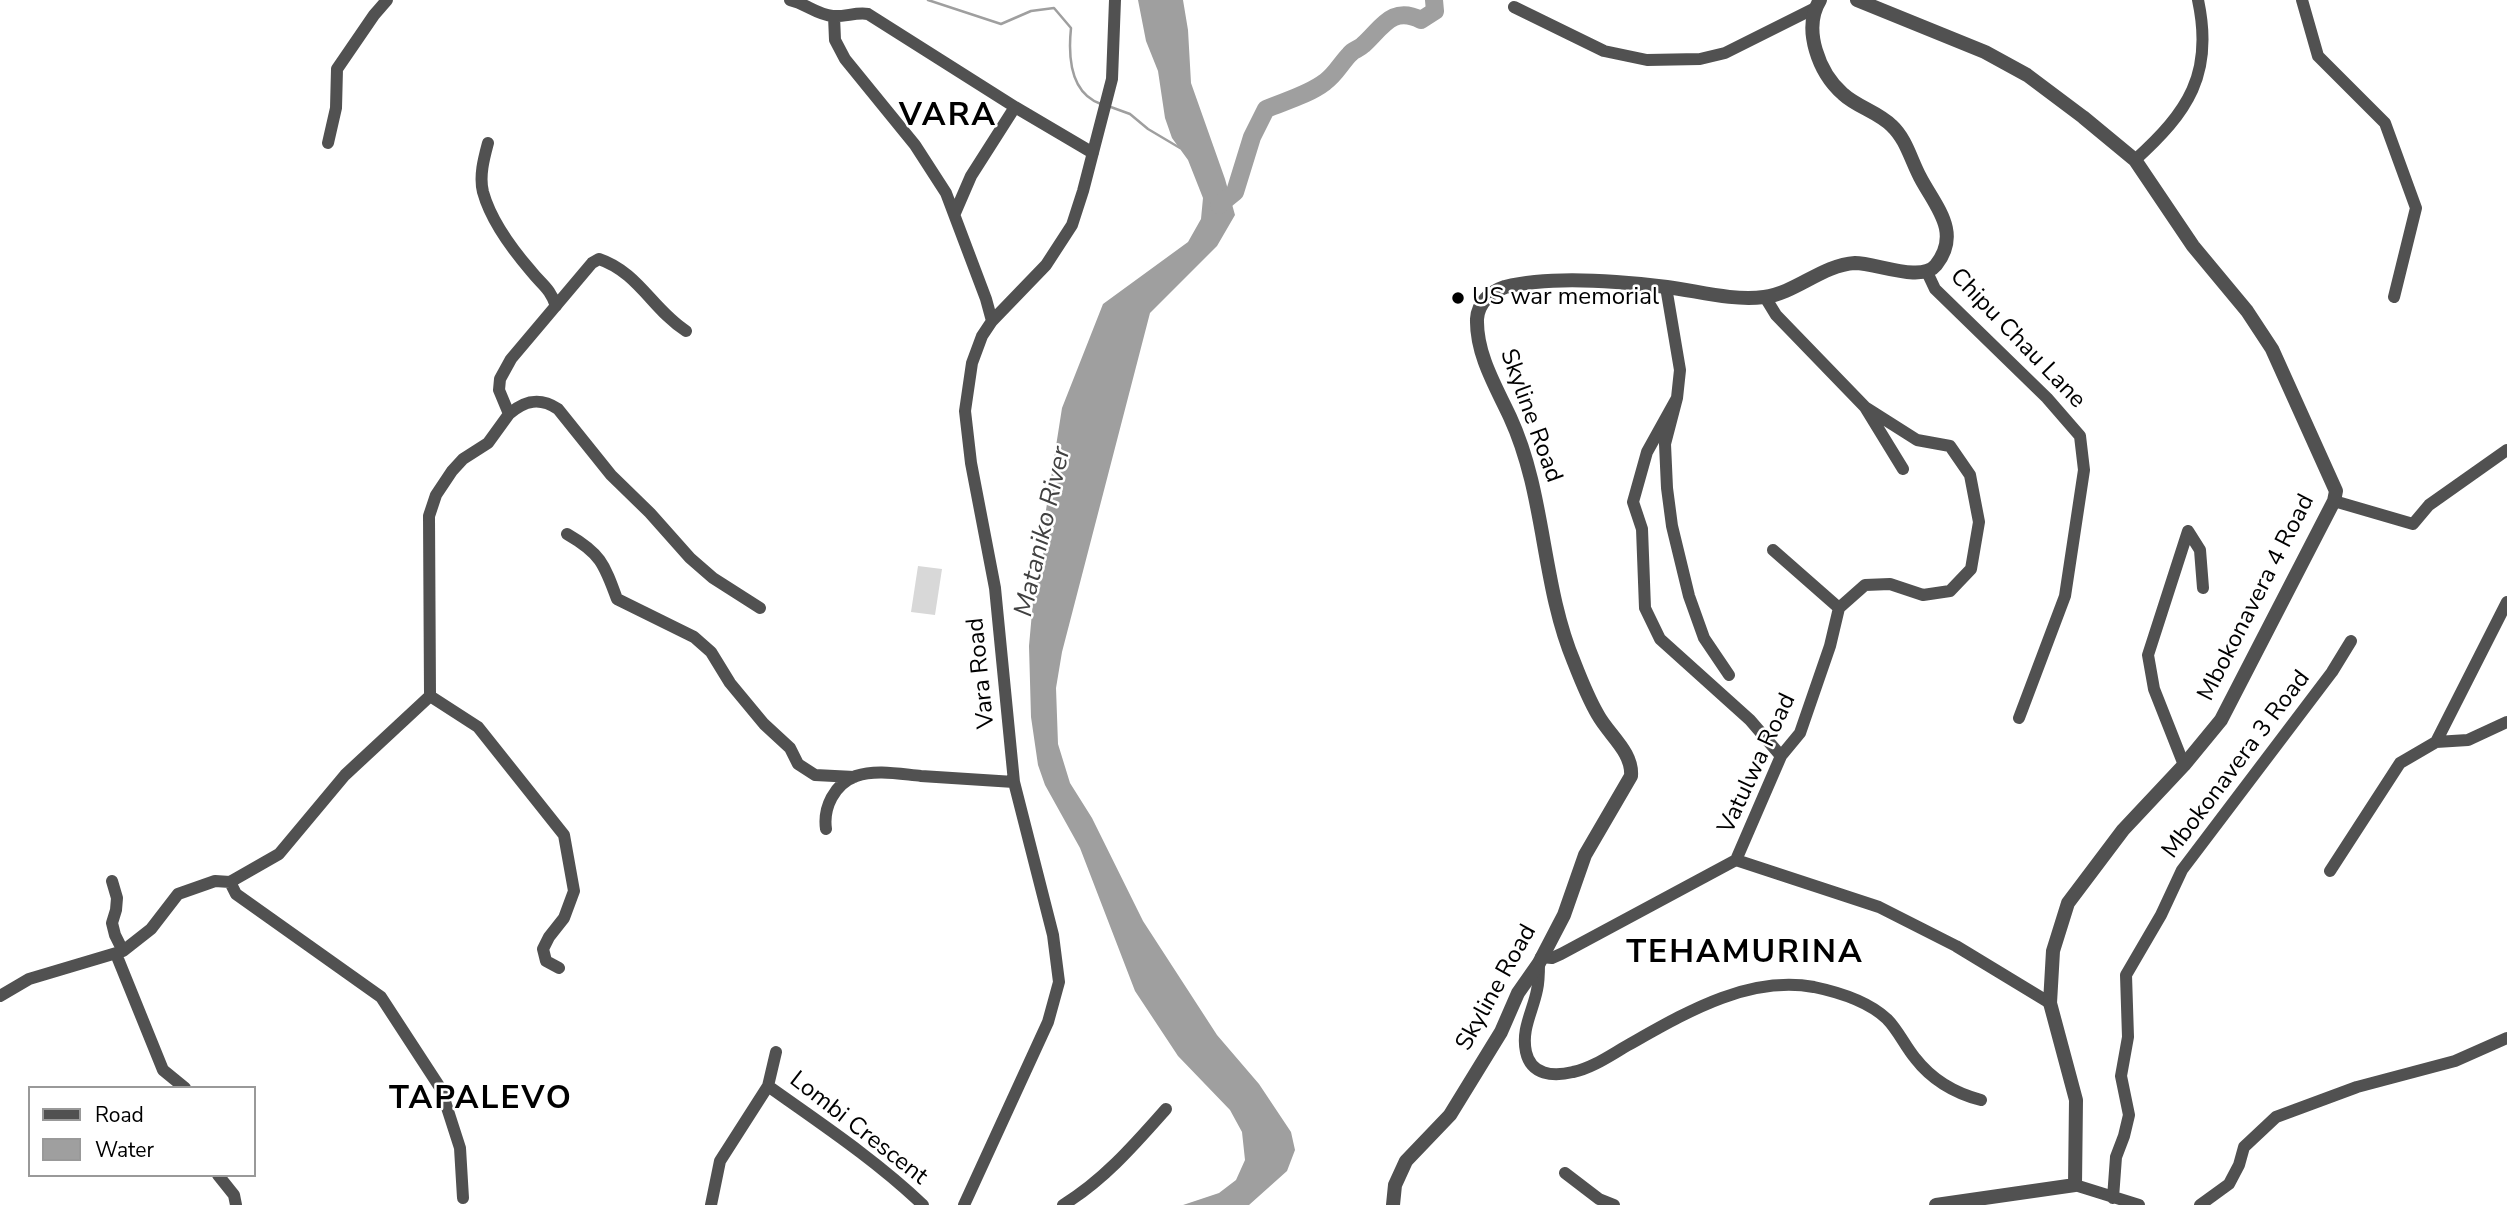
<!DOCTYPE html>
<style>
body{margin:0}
#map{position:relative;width:2507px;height:1205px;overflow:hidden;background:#fff;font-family:"Nunito Sans",sans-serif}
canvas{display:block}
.legend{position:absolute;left:28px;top:1086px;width:228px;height:91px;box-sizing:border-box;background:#fff;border:2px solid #999;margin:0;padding:9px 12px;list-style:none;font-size:21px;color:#000}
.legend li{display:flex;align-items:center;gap:14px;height:35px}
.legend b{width:35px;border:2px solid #999}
</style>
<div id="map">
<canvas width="2507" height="1205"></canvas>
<ul class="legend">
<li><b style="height:9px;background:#515151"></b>Road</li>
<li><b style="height:19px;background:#9f9f9f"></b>Water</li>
</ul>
</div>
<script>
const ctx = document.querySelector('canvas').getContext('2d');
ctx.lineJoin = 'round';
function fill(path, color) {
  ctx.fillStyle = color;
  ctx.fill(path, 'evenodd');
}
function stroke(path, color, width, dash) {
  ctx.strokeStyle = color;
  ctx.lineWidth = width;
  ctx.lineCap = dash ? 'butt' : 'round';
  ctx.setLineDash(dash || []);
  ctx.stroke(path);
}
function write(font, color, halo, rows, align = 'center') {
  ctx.font = font + ' "Nunito Sans",sans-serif';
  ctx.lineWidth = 5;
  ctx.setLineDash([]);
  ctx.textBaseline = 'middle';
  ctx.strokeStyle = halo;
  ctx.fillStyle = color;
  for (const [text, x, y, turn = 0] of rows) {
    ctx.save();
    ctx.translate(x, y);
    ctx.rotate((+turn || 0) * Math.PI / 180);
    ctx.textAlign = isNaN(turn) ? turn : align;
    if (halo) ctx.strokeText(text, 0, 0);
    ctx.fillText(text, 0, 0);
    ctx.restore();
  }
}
fill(new Path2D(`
 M918,566L942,569L935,615L911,612Z`), '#d8d8d8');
fill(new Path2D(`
 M1138,0H1183L1188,30L1191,83L1225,179L1235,215L1217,246L1150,313L1062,652L1056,688L1058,744L1070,783L1092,818L1143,921L1217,1035L1259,1084L1291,1132L1295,1150L1287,1171L1249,1205H1183L1219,1193L1236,1180L1245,1160L1242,1132L1230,1110L1178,1056L1135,991L1080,848L1045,785L1038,765L1031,717L1029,646L1034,590L1045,547L1046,510L1062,408L1103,304L1188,242L1201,219L1203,198L1188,160L1172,138L1165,118L1158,71L1146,41Z`), '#9f9f9f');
stroke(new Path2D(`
 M928,0L1001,24L1031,11L1054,8L1071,28C1068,57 1070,93 1101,104
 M1108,106L1130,114L1148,129L1180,148`), '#9f9f9f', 2.5);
stroke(new Path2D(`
 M1219,205L1235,192L1252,137L1266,109C1285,101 1308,95 1325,82C1336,74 1341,63 1350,54C1353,50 1359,49 1363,45C1382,28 1392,5 1421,20L1435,11L1434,0`), '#9f9f9f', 18);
stroke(new Path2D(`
 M790,0C805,3 817,15 833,16C845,17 856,12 868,14L1015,107L1093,153
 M2302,0L2318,56L2385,123L2416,208L2394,297
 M1514,7L1604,51L1647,60L1700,59L1725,53L1815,8
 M834,16L835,40L845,59L915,145L946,193L986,299L992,321
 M328,143L336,108L337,69L374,15L387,0
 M488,143C484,158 479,176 483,192C491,221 512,249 531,271C542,285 550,288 556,306
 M2135,160C2188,112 2214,74 2198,0
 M955,213L971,176L1015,107
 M1927,272L1935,289L2047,398L2080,436L2084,470L2065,596L2019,718
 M1666,287L1680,370L1677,398L1665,444L1667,488L1672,526L1689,596L1704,638L1729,675
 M1765,297L1776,315L1865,407L1903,469
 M1677,398L1647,452L1633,502L1642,529L1645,608L1660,639L1750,720L1781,756
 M509,414C525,400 540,397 558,409L611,475L650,513L690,558L713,578L760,608
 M2334,501L2413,524L2429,505L2507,450
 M2188,531L2200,550L2203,588
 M567,534C600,553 604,563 617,599L694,637L711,652L730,683L764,724L790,748L798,764L815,775L854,777
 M1839,608L1865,585L1890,584L1923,595L1950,591L1971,569L1979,522L1970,475L1950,446L1917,440L1865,407
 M430,696L478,727L564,835L574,891L564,918L549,937L543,949L546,961L559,968
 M2436,742L2468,740L2507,722
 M2184,765L2154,689L2148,655L2188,531
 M826,829C823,808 834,784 856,776C876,769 900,774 921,776C952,778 983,780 1014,782
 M1736,860L1781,756L1800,733L1830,646L1839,608L1773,550
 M2330,871L2400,763L2436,742L2507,602
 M112,881L117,898L116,910L112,923L115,935L123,951
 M230,882L236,894L381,997L441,1089L460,1148L463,1198
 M116,954L163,1070L185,1088
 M1541,957L1552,958L1561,954L1736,860L1879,907L1956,946L2050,1003
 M1539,963C1539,972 1539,982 1537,990C1533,1011 1521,1029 1526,1052C1531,1075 1553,1077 1573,1072C1593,1068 1612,1054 1630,1044C1685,1013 1748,975 1814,987C1838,992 1869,1002 1887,1019C1898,1030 1905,1046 1915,1058C1932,1080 1954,1093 1981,1100
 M0,996L29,979L123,951L151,929L178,894L215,881L230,882L279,854L345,775L430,696L429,516L436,495L452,471L463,459L488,443L509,414L499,390L500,379L511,359L592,263L599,259C638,272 653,310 686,331
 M768,1086C820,1123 876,1160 923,1205
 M1565,1173L1599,1199L1614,1205
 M218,1175L234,1195L236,1205
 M2075,1185L2139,1205
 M2113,1198L2116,1157L2124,1136L2129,1115L2121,1076L2128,1037L2126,975L2161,915L2182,870L2332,672L2351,641
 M711,1205L720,1161L768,1086L776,1052
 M964,1205L1048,1022L1059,982L1053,935L1014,782L995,588L971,463L965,411L972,363L982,336L992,321L1046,265L1072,225L1083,191L1112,79L1115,0
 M1063,1205C1104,1180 1135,1144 1166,1109
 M2200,1205L2229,1184L2239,1165L2244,1147L2276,1117L2357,1087L2455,1061L2507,1038`), '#515151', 12);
stroke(new Path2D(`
 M1857,0L1985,52L2027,75L2083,117L2135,160L2193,246L2247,311L2272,349L2336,491L2334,501L2221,720L2184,765L2123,830L2068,903L2053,951L2050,1003L2076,1100L2075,1185L1936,1205
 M1393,1205L1395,1185L1406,1161L1450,1115L1501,1032L1518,993L1539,963L1564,915L1585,855L1631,776C1633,752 1609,735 1598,715C1588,698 1581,680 1574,662C1541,583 1546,495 1510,417C1496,387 1476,354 1477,319C1478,303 1490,292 1505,287C1552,275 1619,281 1667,287C1698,291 1732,301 1764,297C1796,293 1822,265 1855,263C1876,263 1922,283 1936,265C1962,232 1935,206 1920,177C1911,160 1906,139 1892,126C1878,112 1857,107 1843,94C1819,73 1802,29 1820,0`), '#515151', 14);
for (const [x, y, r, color] of [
 [1458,298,7,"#000"]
]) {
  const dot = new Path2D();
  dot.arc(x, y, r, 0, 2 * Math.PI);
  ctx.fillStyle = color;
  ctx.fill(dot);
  stroke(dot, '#fff', 2.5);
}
write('24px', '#000', '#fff', [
 ["US war memorial",1472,298]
], 'left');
write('24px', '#000', '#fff', [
 ["Chipu Chau Lane",2017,339,46],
 ["Skyline Road",1530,416,70],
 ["Mbokonavera 4 Road",2257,598,-63],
 ["Vara Road",982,673,-96],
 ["Vatulwa Road",1758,764,-65],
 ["Mbokonavera 3 Road",2237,765,-53],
 ["Skyline Road",1497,988,-61],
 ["Lombi Crescent",858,1129,38]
]);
write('italic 26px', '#404040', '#fff', [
 ["Mataniko River",1044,532,-77]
]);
ctx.letterSpacing = '2px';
write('bold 32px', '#000', '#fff', [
 ["VARA",948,117],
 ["TEHAMURINA",1745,954],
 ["TAPALEVO",481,1100]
]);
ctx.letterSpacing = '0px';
</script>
